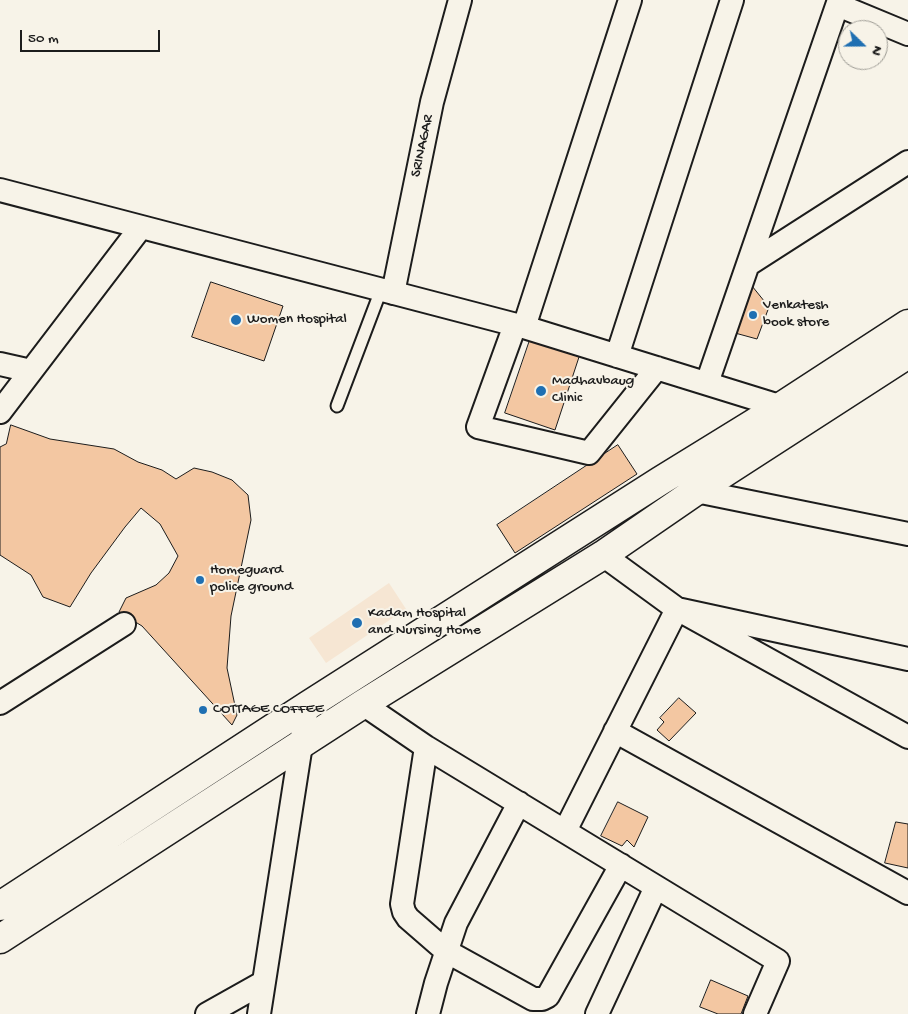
<!DOCTYPE html>
<style>
body{margin:0}
#map{position:relative;width:908px;height:1014px;overflow:hidden;background:#f7f3e8;font-family:"Gochi Hand",sans-serif}
canvas{display:block}
.north{position:absolute;left:838px;top:20px;width:50px;height:50px;box-sizing:border-box;background:#f7f3e8;border:1px solid #9f9d96;border-radius:50%;rotate:112deg;font-size:14px;font-weight:700;line-height:20px;text-align:center;color:#1c1c1c}
.north::after{content:'';display:block;margin:auto;width:18px;height:22px;background:#1f6fb2;clip-path:polygon(50% 0,100% 100%,50% 72%,0 100%)}
.scale{position:absolute;left:20px;top:30px;width:140px;height:22px;box-sizing:border-box;border:2px solid #1c1c1c;border-top:0;padding-left:6px;font-size:15px;line-height:18px;white-space:nowrap;color:#1c1c1c;-webkit-text-stroke:4px #f7f3e8;paint-order:stroke}
</style>
<div id="map">
<canvas width="908" height="1014"></canvas>
<div class="north">N</div>
<div class="scale">50 m</div>
</div>
<script>
const ctx = document.querySelector('canvas').getContext('2d');
ctx.lineJoin = 'round';
function fill(path, color) {
  ctx.fillStyle = color;
  ctx.fill(path, 'evenodd');
}
function stroke(path, color, width, dash) {
  ctx.strokeStyle = color;
  ctx.lineWidth = width;
  ctx.lineCap = dash ? 'butt' : 'round';
  ctx.setLineDash(dash || []);
  ctx.stroke(path);
}
function write(font, color, halo, rows, align = 'center') {
  ctx.font = font + ' "Gochi Hand",sans-serif';
  ctx.lineWidth = 4;
  ctx.setLineDash([]);
  ctx.textBaseline = 'middle';
  ctx.strokeStyle = halo;
  ctx.fillStyle = color;
  for (const [text, x, y, turn = 0] of rows) {
    ctx.save();
    ctx.translate(x, y);
    ctx.rotate((+turn || 0) * Math.PI / 180);
    ctx.textAlign = isNaN(turn) ? turn : align;
    if (halo) ctx.strokeText(text, 0, 0);
    ctx.fillText(text, 0, 0);
    ctx.restore();
  }
}
fill(new Path2D(`
 M389,583L406,609L326,663L309,638Z`), '#f6e6d3');
const building = new Path2D(`
 M211,282L283,306L264,361L192,337Z
 M752,286L769,307L757,339L735,333Z
 M531,337L580,354L555,430L505,413Z
 M11,425L50,439L114,449L138,462L162,470L176,479L194,468L212,472L232,480L248,495L251,520L231,616L227,668L237,715L232,725L142,626L119,612L126,598L156,585L169,573L178,556L160,524L141,508L125,527L91,573L70,607L43,597L31,575L0,555V447L6,444Z
 M618,445L637,474L515,553L497,525Z
 M679,698L696,713L669,741L657,730L664,722L660,718Z
 M618,802L648,817L634,847L627,840L622,846L601,836Z
 M896,822L908,824V868L885,863Z
 M711,980L748,996L741,1014H718L700,1007Z`);
fill(building, '#f3c7a2');
stroke(building, '#1c1c1c', 1);
const lane = new Path2D(`
 M337,406L381,290`);
const street = new Path2D(`
 M838,5L908,34
 M0,190L524,327L792,410
 M749,264L908,162
 M393,293L432,102L460,0
 M515,325L478,427L589,453L657,368
 M524,327L630,0
 M617,356L732,0
 M0,364L31,371
 M707,383L839,0
 M0,412L141,227
 M696,491L908,534
 M603,555L677,609L908,737
 M0,703L124,624
 M363,704L426,747L778,961L755,1014
 M615,731L908,893
 M426,747L402,904L404,912L408,918L446,951L533,999H542L548,996L621,865
 M565,831L677,609L908,659
 M207,1014L264,982
 M259,1014L307,706
 M428,1014L436,983L456,923L519,803
 M597,1014L656,887`);
const secondary = new Path2D(`
 M0,906L307,706L660,481L782,406L908,324
 M0,939L363,704L603,555L696,491L908,354`);
stroke(lane, '#1c1c1c', 15);
stroke(street, '#1c1c1c', 26);
stroke(secondary, '#1c1c1c', 31);
stroke(lane, '#f7f3e8', 11);
stroke(street, '#f7f3e8', 22);
stroke(secondary, '#f7f3e8', 28);
for (const [x, y, r, color] of [
 [753,315,5,"#1f6fb2"],
 [236,320,6,"#1f6fb2"],
 [541,391,6,"#1f6fb2"],
 [200,580,5,"#1f6fb2"],
 [357,623,6,"#1f6fb2"],
 [203,710,5,"#1f6fb2"]
]) {
  const dot = new Path2D();
  dot.arc(x, y, r, 0, 2 * Math.PI);
  ctx.fillStyle = color;
  ctx.fill(dot);
  stroke(dot, '#f7f3e8', 2);
}
write('15px', '#1c1c1c', '#f7f3e8', [
 ["SRINAGAR",423,146,-78]
]);
write('15px', '#1c1c1c', '#f7f3e8', [
 ["Venkatesh",763,306],
 ["book store",763,323],
 ["Women Hospital",247,320],
 ["Madhavbaug",552,382],
 ["Clinic",552,399],
 ["Homeguard",210,571],
 ["police ground",210,588],
 ["Kadam Hospital",368,614],
 ["and Nursing Home",368,631],
 ["COTTAGE COFFEE",213,710]
], 'left');
</script>
